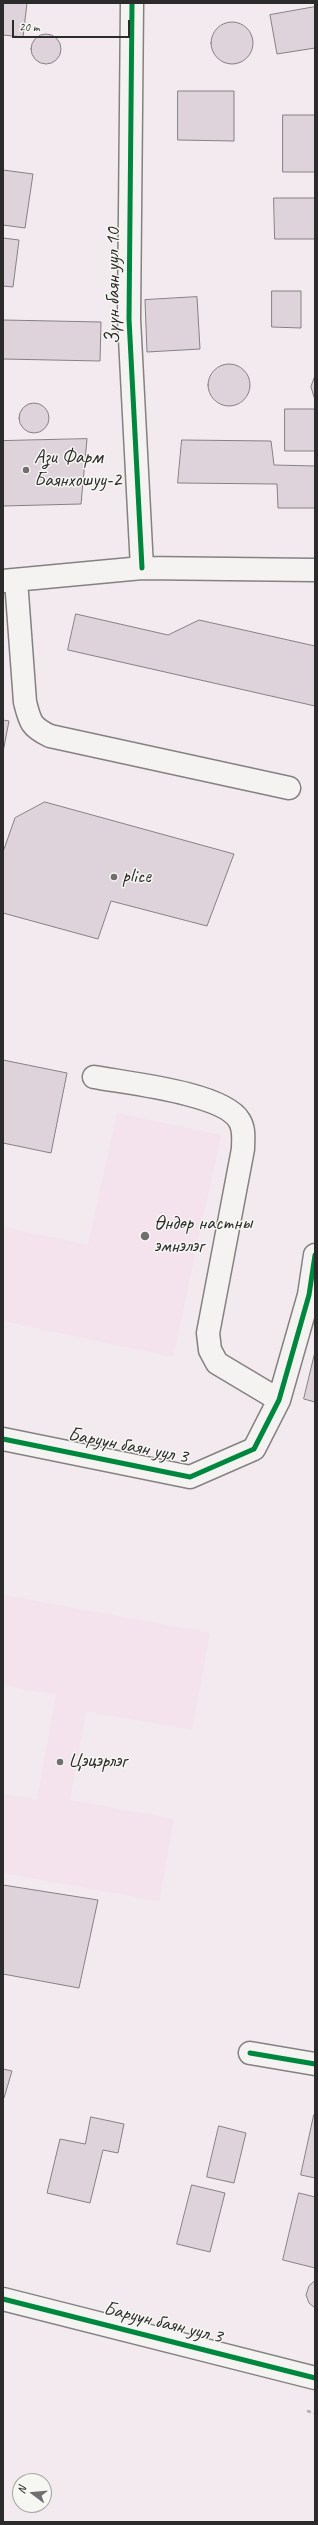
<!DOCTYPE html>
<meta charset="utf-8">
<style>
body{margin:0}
#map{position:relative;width:318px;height:2525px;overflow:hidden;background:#f2eaee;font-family:Caveat,sans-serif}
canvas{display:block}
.frame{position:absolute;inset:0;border:4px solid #2b2b2b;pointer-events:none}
.north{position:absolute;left:12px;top:2473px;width:40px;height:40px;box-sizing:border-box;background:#f6f6f2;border:1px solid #a5a5a2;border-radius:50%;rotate:286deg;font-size:11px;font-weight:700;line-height:16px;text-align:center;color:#2b2b2b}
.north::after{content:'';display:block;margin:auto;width:14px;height:18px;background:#716e6f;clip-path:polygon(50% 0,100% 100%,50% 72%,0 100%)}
.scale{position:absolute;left:12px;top:20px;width:118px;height:18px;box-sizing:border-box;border:2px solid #2b2b2b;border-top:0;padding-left:5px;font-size:12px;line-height:14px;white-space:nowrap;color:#2b2b2b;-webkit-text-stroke:3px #f6f6f2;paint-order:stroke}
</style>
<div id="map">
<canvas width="318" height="2525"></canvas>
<div class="frame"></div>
<div class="north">N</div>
<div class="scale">20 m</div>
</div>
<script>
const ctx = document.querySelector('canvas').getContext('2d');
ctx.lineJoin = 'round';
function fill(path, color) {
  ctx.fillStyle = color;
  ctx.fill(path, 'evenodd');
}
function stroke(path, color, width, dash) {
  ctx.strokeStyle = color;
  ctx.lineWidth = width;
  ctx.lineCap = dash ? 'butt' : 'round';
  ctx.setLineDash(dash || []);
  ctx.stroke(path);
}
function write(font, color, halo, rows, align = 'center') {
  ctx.font = font + ' Caveat,sans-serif';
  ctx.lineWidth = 3;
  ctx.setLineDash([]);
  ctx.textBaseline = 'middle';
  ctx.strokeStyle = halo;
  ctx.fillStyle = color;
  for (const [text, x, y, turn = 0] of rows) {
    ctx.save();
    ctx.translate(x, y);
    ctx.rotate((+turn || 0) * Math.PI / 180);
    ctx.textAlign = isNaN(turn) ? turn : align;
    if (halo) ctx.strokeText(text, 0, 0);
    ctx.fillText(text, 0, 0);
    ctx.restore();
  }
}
fill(new Path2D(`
 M117,1113L221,1135L173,1357L3,1321V1227L88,1245Z
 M3,1595L210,1633L192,1730L86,1711L70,1800L174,1819L159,1901L3,1873V1794L37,1800L56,1695L3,1685Z`), '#f4e2ed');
const building = new Path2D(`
 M3,3H27L23,37L3,35Z
 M315,7V48L277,54L270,15Z
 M211 43a21 21 0 1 1 42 0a21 21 0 1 1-42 0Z
 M31 49a15 15 0 1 1 30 0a15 15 0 1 1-30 0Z
 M178,91H234V141L178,140Z
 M283,115H315V172H283Z
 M3,170L33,174L25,228L3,225Z
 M274,198H315V239H275Z
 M3,238L19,240L13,287L3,286Z
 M272,291H301V328L272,327Z
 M197,297L200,349L147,352L145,300Z
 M3,320L101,322L100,361L3,359Z
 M208 385a21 21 0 1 1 42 0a21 21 0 1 1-42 0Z
 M315,375V374V400L311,387Z
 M19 418a15 15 0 1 1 30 0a15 15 0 1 1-30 0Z
 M285,409H315V451H285Z
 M87,439L81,504L3,506V441Z
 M182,440L271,441L274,465L315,466V508H278L277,484L178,483Z
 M76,614L168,635L199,620L315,646V706L68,650Z
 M3,720L9,721L3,752Z
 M45,802L234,854L207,926L111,901L98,939L3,913V852L15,818Z
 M3,1060L67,1073L51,1153L3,1143Z
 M315,1352V1402L304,1399Z
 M3,1885L98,1900L79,1988L3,1974Z
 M3,2069L12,2071L4,2098L3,2097Z
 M314,2115L315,2116V2178L301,2175Z
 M91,2117L124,2124L118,2153L103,2150L90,2203L47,2193L60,2139L85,2144Z
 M219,2126L246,2133L234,2183L207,2177Z
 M192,2185L225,2193L210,2252L177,2244Z
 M299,2193L315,2197V2268L283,2260Z
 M315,2281V2308L309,2303L306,2295L309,2286Z`);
fill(building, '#dfd3db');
stroke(building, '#858183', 1);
const minor = new Path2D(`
 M132,3L129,319L142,568
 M16,580L25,702C30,722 31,727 50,736L289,788
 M3,581L142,568L315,570
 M94,1077C126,1083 223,1093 239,1120C245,1129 243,1139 243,1149L208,1333L210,1350L217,1363L279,1400
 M3,1439L190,1477L254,1449L279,1400L309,1295L315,1255
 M250,2053L315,2064
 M3,2299L315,2378`);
stroke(minor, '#858183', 25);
stroke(new Path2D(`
 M307,2411L315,2413`), '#b0aeae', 2.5, [4, 3]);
stroke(minor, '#f5f3f2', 22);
stroke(new Path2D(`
 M132,3L129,319L142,568
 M3,1439L190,1477L254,1449L279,1400L309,1295L315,1255
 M250,2053L315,2064
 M3,2299L315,2378`), '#00873e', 5);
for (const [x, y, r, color] of [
 [26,470,4,"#716e6f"],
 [114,877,4,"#716e6f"],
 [145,1236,5,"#716e6f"],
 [60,1762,4,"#716e6f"]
]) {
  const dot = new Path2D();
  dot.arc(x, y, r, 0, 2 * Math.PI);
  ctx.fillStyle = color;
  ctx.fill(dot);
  stroke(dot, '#f6f6f2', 1.5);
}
write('20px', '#2b2b2b', '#f6f6f2', [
 ["Зүүн баян уул 10",114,286,-90],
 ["Баруун баян уул 3",128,1446,11],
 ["Баруун баян уул 3",163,2323,14]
]);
write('20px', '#2b2b2b', '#f6f6f2', [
 ["Ази Фарм",34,458],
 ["Баянхошуу-2",34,481],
 ["plice",122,877],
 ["Өндөр настны",154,1224],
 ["эмнэлэг",154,1247],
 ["Цэцэрлэг",68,1762]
], 'left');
</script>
